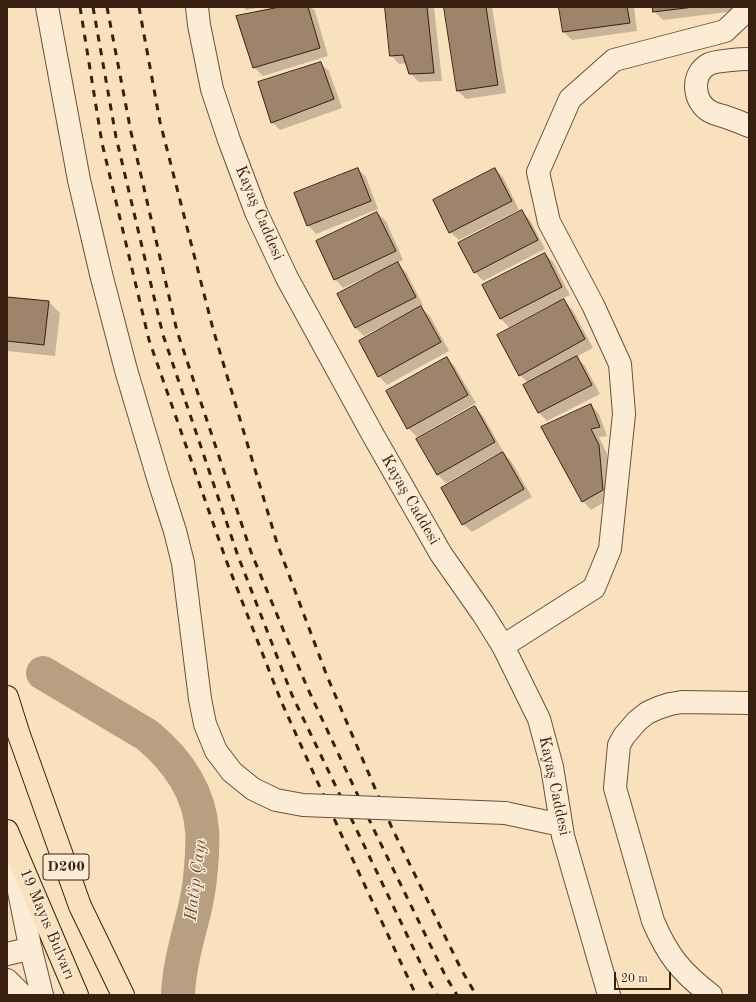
<!DOCTYPE html>
<meta charset="utf-8">
<style>
body{margin:0}
#map{position:relative;width:756px;height:1002px;overflow:hidden;background:#fae1be;font-family:"Old Standard TT",serif}
canvas{display:block}
.frame{position:absolute;inset:0;border:8px solid #391f0f;pointer-events:none}
.scale{position:absolute;left:614px;top:972px;width:57px;height:18px;box-sizing:border-box;border:2px solid #391f0f;border-top:0;padding-left:5px;font-size:12px;line-height:14px;white-space:nowrap;color:#391f0f;-webkit-text-stroke:3px #fcecd5;paint-order:stroke}
</style>
<div id="map">
<canvas width="756" height="1002"></canvas>
<div class="frame"></div>
<div class="scale">20 m</div>
</div>
<script>
const g = document.querySelector('canvas').getContext('2d');
g.lineJoin = 'round';
function fill(path, color) { g.fillStyle = color; g.fill(path, 'evenodd'); }
function stroke(path, color, width, dash) { g.strokeStyle = color; g.lineWidth = width; g.lineCap = dash ? 'butt' : 'round'; g.setLineDash(dash || []); g.stroke(path); }
function write(font, color, halo, rows, align = 'center') {
  g.font = font + ' "Old Standard TT",serif'; g.lineWidth = 3; g.setLineDash([]); g.textBaseline = 'middle'; g.strokeStyle = halo; g.fillStyle = color; for (const [text, x, y, turn = 0] of rows) {
    g.save(); g.translate(x, y); g.rotate((+turn || 0) * Math.PI / 180); g.textAlign = isNaN(turn) ? turn : align; if (halo) g.strokeText(text, 0, 0); g.fillText(text, 0, 0); g.restore();
  }
}
fill(new Path2D(`
 M244,7H262L246,10Z
 M285,7H311L315,11L328,56L263,76L254,67Z
 M386,7H434L442,81L419,82L410,73L407,63L399,64L391,55Z
 M445,7H492L506,93L466,99L458,91Z
 M560,7H634L637,31L572,40L564,32Z
 M654,7H735L736,11L663,20L654,11Z
 M320,63L329,71L342,108L280,130L272,122Z
 M358,169L366,177L378,209L316,234L308,225Z
 M495,169L503,177L519,210L459,240L450,232Z
 M522,212L530,220L545,249L483,281L475,272Z
 M377,213L386,221L403,260L397,263L406,272L423,305L420,307L430,316L449,351L387,385L379,376L401,318V317L364,336L355,327L378,273V272L343,288L335,279Z
 M545,254L553,262L570,295L562,299L572,309L593,348L576,357L585,366L600,394L547,421L539,413L525,385L528,383L520,375L556,304L555,303L509,327L500,318Z
 M7,298L49,302L60,313L55,356L7,351Z
 M447,358L455,367L476,403L417,437L408,428Z
 M591,405L599,414L607,436L599,437L607,454L611,498L591,510L583,501Z
 M475,407L483,416L503,451L501,452L511,461L532,497L472,532L463,524L497,456L496,455L446,483L438,475L418,439Z`), '#0003');
stroke(new Path2D(`
 M43,673L147,735C176,759 199,790 202,830C203,838 202,846 202,854C201,872 199,891 195,908C188,937 179,966 178,995`), '#b89f82', 34);
const building = new Path2D(`
 M280,7H308L320,48L253,68L236,16Z
 M385,7H427L434,73L409,74L403,55L390,56Z
 M444,7H486L498,85L457,91Z
 M559,7H627L630,23L563,32Z
 M653,7H694L653,12Z
 M321,62L334,99L271,123L258,82Z
 M358,168L371,201L307,226L294,193Z
 M495,168L512,201L449,233L433,200Z
 M522,210L538,240L474,273L458,243Z
 M377,212L396,251L334,280L316,241Z
 M545,253L562,287L500,319L482,285Z
 M398,262L416,297L355,328L337,294Z
 M7,297L49,301L44,345L7,341Z
 M564,299L585,339L519,376L497,335Z
 M421,306L441,342L378,377L359,341Z
 M577,356L592,385L538,413L523,385Z
 M447,357L468,395L407,429L386,391Z
 M591,404L600,427L591,429L599,445L603,490L582,502L541,427Z
 M475,406L495,442L437,475L416,439Z
 M503,452L524,489L462,525L441,488Z`);
fill(building, '#9d846a');
stroke(building, '#391f0f', 1);
const minor = new Path2D(`
 M47,7L79,180L101,274
 M197,7L199,25L212,89L229,140L256,212L287,278L373,435L441,554L483,614L503,646L539,719L552,767L563,836L609,995
 M749,59C741,59 715,61 709,64C690,74 693,103 711,112C715,114 719,115 723,116C732,119 740,122 749,126
 M503,646L594,588L610,549L624,414L620,364L593,305L549,222L538,172L570,99L614,60L725,31L745,12L747,7
 M505,813L561,825
 M12,857L30,946L42,995
 M7,954L24,950L30,946
 M7,980L22,995
 M711,995C681,972 668,956 653,921L615,788L619,745L624,736L637,721L647,713L658,708L670,704L682,702L749,703`);
const highway = new Path2D(`
 M7,697L19,735L80,906L123,995
 M7,831L77,995`);
stroke(minor, '#69503b', 24);
stroke(highway, '#391f0f', 24);
stroke(minor, '#fcecd5', 22);
stroke(highway, '#fae1be', 22);
stroke(new Path2D(`
 M80,7L102,143L149,340L226,560L281,701L346,845L416,995
 M93,7L116,137L163,335L238,556L292,695L431,985L437,995
 M107,7L131,132L177,331L251,552L307,687L376,834L446,977L457,995
 M139,7L160,122L213,329L277,543L327,676L392,828L461,969L476,995`), '#391f0f', 3, [7, 7]);
const minorBridge = new Path2D(`
 M101,274L126,370L159,481L175,531L183,563L200,699L205,724L216,751L232,772L253,789L276,800L303,805L505,813`);
stroke(minorBridge, '#69503b', 24, []);
stroke(minorBridge, '#fcecd5', 22);
for (const [x, y, w] of [
 [66,867,46]
]) { const box = new Path2D(); box.roundRect(x - w / 2, y - 13, w, 26, 3); g.fillStyle = '#fcecd5'; g.fill(box); stroke(box, '#391f0f', 1); }
write('bold 15px', '#391f0f', null, [
 ["D200",66,867]
]);
write('16px', '#391f0f', '#fcecd5', [
 ["Kayaş Caddesi",259,213,67],
 ["Kayaş Caddesi",410,500,60],
 ["Kayaş Caddesi",554,786,78],
 ["19 Mayıs Bulvarı",47,924,67]
]);
write('italic 17px', '#654c37', '#fcecd5', [
 ["Hatip Çayı",196,880,-83]
]);
</script>
